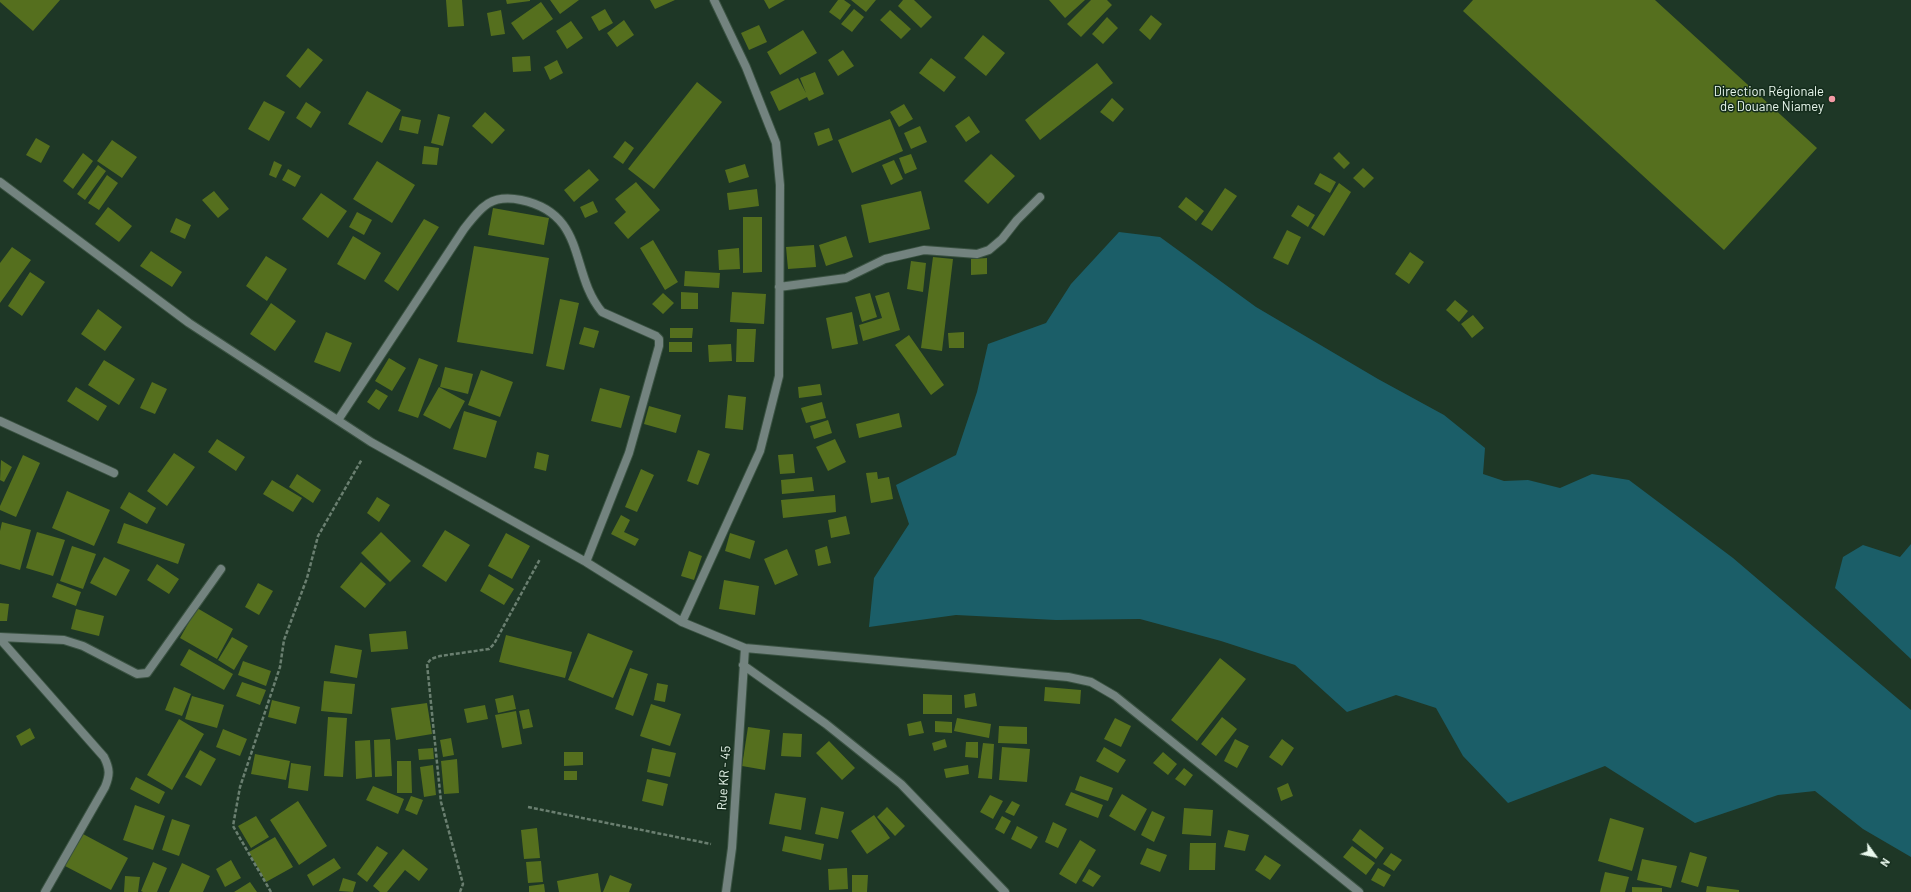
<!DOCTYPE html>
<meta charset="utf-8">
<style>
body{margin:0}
#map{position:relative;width:1911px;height:892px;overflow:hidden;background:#1e3726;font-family:Barlow,sans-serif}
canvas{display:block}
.north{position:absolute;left:1855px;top:836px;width:40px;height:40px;-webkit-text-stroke:3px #142c1c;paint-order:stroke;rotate:123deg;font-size:11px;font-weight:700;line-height:16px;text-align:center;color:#e9f8ed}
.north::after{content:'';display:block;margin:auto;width:14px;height:18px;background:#e9f8ed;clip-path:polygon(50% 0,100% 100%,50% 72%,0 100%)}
</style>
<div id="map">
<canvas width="1911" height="892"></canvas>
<div class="north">N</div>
</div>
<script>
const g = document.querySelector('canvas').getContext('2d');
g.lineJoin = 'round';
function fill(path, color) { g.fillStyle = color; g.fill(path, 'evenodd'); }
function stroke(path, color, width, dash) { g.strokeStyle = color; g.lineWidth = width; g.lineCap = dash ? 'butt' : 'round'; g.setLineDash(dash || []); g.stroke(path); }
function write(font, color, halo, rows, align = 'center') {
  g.font = font + ' Barlow,sans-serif'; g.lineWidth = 3; g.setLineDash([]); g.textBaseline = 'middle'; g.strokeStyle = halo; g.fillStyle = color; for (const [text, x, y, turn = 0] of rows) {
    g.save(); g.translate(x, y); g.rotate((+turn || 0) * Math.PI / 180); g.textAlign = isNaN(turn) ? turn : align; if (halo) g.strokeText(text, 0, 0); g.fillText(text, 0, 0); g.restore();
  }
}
fill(new Path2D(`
 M1119,232L1160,237L1256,307L1378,379L1444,415L1485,448L1483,474L1504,481L1528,480L1560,488L1592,474L1629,480L1733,558L1911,710V857L1863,829L1815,791L1778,795L1695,823L1605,766L1508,803L1463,756L1436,708L1396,695L1347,712L1295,665L1221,641L1140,619L1056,620L956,615L869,627L874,578L909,524L896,485L956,455L977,392L988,344L1046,323L1071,284Z
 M1911,544V659L1835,588L1843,557L1863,545L1900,557Z`), '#1b5e68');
fill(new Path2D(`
 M0,0H60L33,31L0,2Z
 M446,0H462L464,26L448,27Z
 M506,0H530V1L507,4Z
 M550,0H579L560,14Z
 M650,0H675L655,9Z
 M764,0H785L769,9Z
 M838,0H844L851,5L840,20L829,12Z
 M851,0H876L866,12Z
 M903,0H914L932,17L921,28L898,6Z
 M1049,0H1085L1065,18Z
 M1091,0H1107L1112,5L1081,37L1067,24Z
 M1473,0H1655L1817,148L1724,250L1463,11Z
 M541,2L553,19L523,40L511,23Z
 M605,9L613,23L599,31L591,17Z
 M854,9L864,17L852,32L841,24Z
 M501,10L505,34L491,36L487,13Z
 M890,10L911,29L901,39L880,20Z
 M1151,15L1162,24L1150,40L1139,30Z
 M1107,17L1118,28L1103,44L1092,34Z
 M624,20L634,35L617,47L607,33Z
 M571,21L583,38L567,49L556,31Z
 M759,25L767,42L749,50L741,33Z
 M803,30L817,53L780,75L767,52Z
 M983,35L1005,53L986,76L964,58Z
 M308,48L323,60L300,88L286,76Z
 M843,50L854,66L838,76L828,60Z
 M530,56L531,71L513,72L512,57Z
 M931,58L956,77L944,92L919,73Z
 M557,60L563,73L550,80L544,67Z
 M1097,63L1113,83L1040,140L1025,120Z
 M815,72L824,94L809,101L807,97L779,111L770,92L798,78L806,93L800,78Z
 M697,82L722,102L654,189L628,169Z
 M367,91L401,110L382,143L348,124Z
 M1112,98L1124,109L1113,122L1100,112Z
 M264,101L285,112L269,141L248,129Z
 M306,102L321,112L311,128L296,118Z
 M904,104L913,119L899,127L890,112Z
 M485,112L505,130L492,144L472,126Z
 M438,114L450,117L443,146L431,143Z
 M402,116L421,120L418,134L399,130Z
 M969,116L980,132L966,142L955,126Z
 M890,119L903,151L852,173L838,140Z
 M920,126L927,142L911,149L904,133Z
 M829,128L833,140L818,146L814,133Z
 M36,138L50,146L41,163L26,155Z
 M112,140L137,157L122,178L97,161Z
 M625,141L634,148L623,164L613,157Z
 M424,146L439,148L437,165L422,164Z
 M1339,152L1350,163L1344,169L1333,158Z
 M83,153L93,161L73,189L63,181Z
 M911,154L917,169L905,174L899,158Z
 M991,154L1015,176L988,204L964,181Z
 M894,160L903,179L891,185L882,165Z
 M274,161L282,165L276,178L269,175Z
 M377,161L415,185L392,223L353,199Z
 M745,164L749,177L729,183L725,170Z
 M98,165L106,171L85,200L77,194Z
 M1363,168L1374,178L1364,188L1353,178Z
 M288,169L301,176L295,187L282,180Z
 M589,169L599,180L574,202L564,190Z
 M1320,173L1336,182L1330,193L1314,184Z
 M107,175L118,183L99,210L88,203Z
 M636,182L660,210L628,239L614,223L626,212L615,199Z
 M1339,183L1351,192L1324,236L1311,228Z
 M1225,188L1237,196L1212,231L1201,224Z
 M757,189L759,206L729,210L727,193Z
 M214,191L229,209L218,218L202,200Z
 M921,191L930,229L869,243L861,205Z
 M321,193L347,211L328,238L302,219Z
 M1186,197L1204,211L1196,221L1178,207Z
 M593,201L598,212L585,218L580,207Z
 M1298,205L1315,215L1308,227L1291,216Z
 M108,207L132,226L119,242L95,224Z
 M493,208L549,218L544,245L488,235Z
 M357,212L372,220L364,235L349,227Z
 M743,217H762V272L743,273Z
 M176,218L191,225L185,239L170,232Z
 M424,219L439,227L398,291L384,281Z
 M1287,230L1301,237L1288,265L1273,258Z
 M353,236L381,253L365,280L337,264Z
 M846,236L853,257L826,266L819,245Z
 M653,240L678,282L665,290L640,248Z
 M814,245L816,267L788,269L786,247Z
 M474,246L549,258L533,354L457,342Z
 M12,247L31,260L0,303V263Z
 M739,248L740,269L719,270L718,250Z
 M151,251L182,272L172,287L140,266Z
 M1410,252L1424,262L1409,284L1395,274Z
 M266,256L287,269L267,301L246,286Z
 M933,257L953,259L942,351L921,348Z
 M987,258V274L971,275V259Z
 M911,261L926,263L923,292L907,289Z
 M685,271L720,273L719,288L684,286Z
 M30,272L45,282L22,316L8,306Z
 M681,292L698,293V309H681Z
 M732,292L766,294L764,324L730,322Z
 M889,292L900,330L863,341L859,325L882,318L875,296Z
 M663,293L674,303L663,314L652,304Z
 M870,293L877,317L862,322L855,297Z
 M560,299L579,303L564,370L546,366Z
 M1455,300L1468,311L1459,322L1446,310Z
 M271,303L296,321L275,351L250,334Z
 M98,309L122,327L105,351L81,334Z
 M852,312L858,344L832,349L826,318Z
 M1473,315L1484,328L1472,338L1461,324Z
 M584,327L599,331L594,348L579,344Z
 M670,328H693L692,338H670Z
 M737,329H756L754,362H736Z
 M326,332L352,343L340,372L314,362Z
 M964,332V348H949L948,333Z
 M909,335L944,385L931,395L895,345Z
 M669,342H692V352H669Z
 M731,344L732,361L709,362L708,345Z
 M389,358L406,368L392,391L375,381Z
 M419,358L438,365L418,418L398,411Z
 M104,360L135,379L119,405L88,385Z
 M445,367L473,374L468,394L440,387Z
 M481,370L513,382L500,417L468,405Z
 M152,382L167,389L155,414L140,408Z
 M820,384L822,395L799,398L798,387Z
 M76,387L107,406L98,421L67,401Z
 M439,387L465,401L450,429L423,415Z
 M600,388L630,396L621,428L591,421Z
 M376,389L388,396L379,410L367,402Z
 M728,395L746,397L743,430L725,428Z
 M822,402L826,418L806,423L801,408Z
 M649,406L681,415L676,433L644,424Z
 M464,411L497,421L486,458L453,449Z
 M899,413L902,427L859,438L856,424Z
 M828,420L832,433L814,439L810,426Z
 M217,439L245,457L236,471L208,452Z
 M835,439L846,462L828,471L816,447Z
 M698,450L710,454L698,485L687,481Z
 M537,452L549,455L546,471L534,468Z
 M174,453L195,467L167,506L147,491Z
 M793,454L795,473L780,474L778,455Z
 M23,455L40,463L16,517L0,510V506Z
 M1,460L12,467L4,482L0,480Z
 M641,469L654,475L637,512L625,507Z
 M877,472L878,479L889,477L893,499L871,503L866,473Z
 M297,474L321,490L313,503L289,487Z
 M812,477L814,491L782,494L781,480Z
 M272,480L302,498L293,512L263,494Z
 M67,491L110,510L94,546L52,528Z
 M129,492L156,508L147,524L120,508Z
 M835,495L836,512L783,518L781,500Z
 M377,497L390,505L379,522L367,513Z
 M621,515L630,520L624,532L639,539L635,546L611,534Z
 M846,516L850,534L831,538L828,520Z
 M2,522L31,530L20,570L0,564V531Z
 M124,523L185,544L178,564L117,543Z
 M445,530L470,545L446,582L422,566Z
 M37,532L65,540L53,576L26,568Z
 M381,532L411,561L390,582L361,553Z
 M506,533L530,546L512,579L488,566Z
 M730,533L755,541L750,559L725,551Z
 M72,546L96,554L83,589L60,581Z
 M827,546L831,563L818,566L815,550Z
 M787,549L798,575L775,585L764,559Z
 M689,551L702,556L694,580L681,576Z
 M104,557L130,570L116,596L90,583Z
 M361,562L386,584L365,608L340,587Z
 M157,564L179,579L169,594L147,580Z
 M489,574L514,589L504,605L480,591Z
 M724,580L759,586L755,615L719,609Z
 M57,583L81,592L76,606L52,597Z
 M258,583L273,591L259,615L245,607Z
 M0,603L9,604L7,621H0Z
 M197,608L233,629L217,659L180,638Z
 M76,609L104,616L99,636L71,629Z
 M406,631L408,649L371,652L369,634Z
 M588,633L633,651L613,698L568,680Z
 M506,635L572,652L565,678L499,662Z
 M232,637L248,646L234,670L218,660Z
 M335,645L362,650L357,678L330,673Z
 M189,649L233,674L224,690L180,665Z
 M1220,658L1246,679L1197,741L1171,720Z
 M243,661L271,671L266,686L238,675Z
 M630,668L648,674L633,716L615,709Z
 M324,681L355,684L352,714L321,711Z
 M242,682L266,690L260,705L236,696Z
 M657,683L668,685L665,702L654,700Z
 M174,687L191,694L182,716L165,710Z
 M1045,687L1081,690L1080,704L1044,701Z
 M975,693L977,706L965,708L964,695Z
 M923,694L952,695V714H923Z
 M513,695L516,709L498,713L495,699Z
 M192,696L224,705L217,728L185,719Z
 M272,700L300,707L296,724L268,717Z
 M427,703L432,734L396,740L391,708Z
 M651,704L681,714L670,746L640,736Z
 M485,705L488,719L467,723L464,709Z
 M529,709L533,727L523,729L519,711Z
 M516,711L522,744L502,748L495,715Z
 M328,717L347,718L343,777L324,776Z
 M1222,717L1237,729L1216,756L1201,744Z
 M957,718L991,724L989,738L954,731Z
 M1115,718L1131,726L1121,747L1104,739Z
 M179,719L204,734L172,790L147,775Z
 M921,721L924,733L909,736L907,724Z
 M935,721L952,722V733L935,732Z
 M999,726L1027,727V744L998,743Z
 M748,727L770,730L765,770L742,766Z
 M30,728L35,738L21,746L16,736Z
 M223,729L247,739L240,756L216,747Z
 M783,733L802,734L801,757L781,756Z
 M451,738L454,755L443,757L440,740Z
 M390,739L392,776L375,777L374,740Z
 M945,739L947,747L934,751L932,743Z
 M1235,739L1249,746L1237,768L1224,761Z
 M1282,739L1294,748L1282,766L1269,757Z
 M370,740L372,777L356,779L355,741Z
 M829,741L855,768L842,780L816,753Z
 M966,742H978V758L965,757Z
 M983,743L994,744L992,779L978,778Z
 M1002,747L1030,749L1027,782L999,780Z
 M1104,747L1126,760L1118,773L1096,761Z
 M433,748L434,759L419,760L418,749Z
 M652,748L676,753L670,777L647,772Z
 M200,750L216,759L201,786L185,777Z
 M564,752H583V765L564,766Z
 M1163,752L1177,764L1168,775L1153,763Z
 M255,754L290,761L286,780L251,774Z
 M457,759L459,793L444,794L441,761Z
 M397,761H411L412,793H397Z
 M291,763L311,766L308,791L288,788Z
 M433,765L436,795L424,797L420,767Z
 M968,765L969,774L946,778L944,769Z
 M1184,768L1193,775L1185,786L1175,779Z
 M564,771H577V780H564Z
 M1080,776L1113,788L1108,801L1075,790Z
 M136,777L165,792L159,804L130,789Z
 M647,779L668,784L663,806L642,801Z
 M1288,783L1293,796L1281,801L1277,788Z
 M373,786L404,799L398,814L366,800Z
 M1071,792L1103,805L1098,818L1065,805Z
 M775,793L806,798L801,830L769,824Z
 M1122,794L1147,809L1135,831L1109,816Z
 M990,795L1003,801L993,819L980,812Z
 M411,796L423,800L417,815L405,810Z
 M298,801L327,846L299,865L270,820Z
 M1012,801L1020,805L1014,816L1005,812Z
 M135,805L165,816L153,850L123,840Z
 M821,807L844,812L838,839L815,834Z
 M887,807L905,826L895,836L877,817Z
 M1184,808L1213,810L1211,836L1182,834Z
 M1152,811L1165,817L1154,842L1141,835Z
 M874,815L890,838L867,854L851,831Z
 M256,816L269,837L251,848L238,826Z
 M1002,816L1011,821L1004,834L995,829Z
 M1610,818L1644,828L1632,871L1598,861Z
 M172,819L190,825L179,856L162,850Z
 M1053,822L1067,829L1058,848L1045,842Z
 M1017,826L1038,837L1031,849L1011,839Z
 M537,828L540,858L524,859L521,830Z
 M1360,829L1384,848L1376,859L1352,840Z
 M1228,830L1249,835L1245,851L1224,847Z
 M83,834L128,858L111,890L65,866Z
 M785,836L824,844L821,860L782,851Z
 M275,837L293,867L266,882L249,852Z
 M1080,840L1096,850L1076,884L1059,874Z
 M1190,843H1216L1215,870H1189Z
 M377,846L388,853L367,882L357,874Z
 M1352,846L1375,863L1366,875L1343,857Z
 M1147,848L1167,855L1160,872L1140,864Z
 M403,849L428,869L419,881L405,870L387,892H380L373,886Z
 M1690,852L1707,857L1698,887L1681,882Z
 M1391,853L1402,860L1394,871L1383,864Z
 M1265,855L1281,865L1270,880L1255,870Z
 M334,858L341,868L313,886L307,875Z
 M1642,859L1677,866L1671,888L1637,880Z
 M231,860L241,878L225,887L216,869Z
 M541,861L543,882L528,883L526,862Z
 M153,862L167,868L157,892H143L141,891Z
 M182,863L210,876L203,892H169Z
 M847,868L848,889L829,890L828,869Z
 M1378,868L1391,875L1384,887L1371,880Z
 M1089,869L1101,876L1093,887L1082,881Z
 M1605,872L1629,877L1625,892H1600Z
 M598,873L601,892H559L557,881Z
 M610,875L632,884L629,892H603Z
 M852,875H868L867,892H852Z
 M125,876L140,877L138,892H124Z
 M343,878L356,882L353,892L339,891Z
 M250,882L257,892H234Z
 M544,884L545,892H529V886Z
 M1707,886L1739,890V892H1706Z
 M1632,887L1662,888V892H1632Z`), '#556f1e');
const street = new Path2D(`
 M0,182L189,323L371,442L586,562L682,622L745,648L1068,677L1091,682L1115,696L1359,892
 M779,287L846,278L885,259L924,250L977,254L989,250L1002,239L1017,220L1040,197
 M338,420L464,229C482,206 491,194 521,200C588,214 569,273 602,312L656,336L659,339V346L629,453L586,562
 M0,421L114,473
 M682,622L760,451L779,376L780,185L776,143L746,67L714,0
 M0,637L64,640L83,646L137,674L147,673L221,569
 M0,639L104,757C110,769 110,775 105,787L45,892
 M743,665L826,724L901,784L1005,892
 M726,892L732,848L745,648`);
stroke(street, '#3a5242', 10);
stroke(new Path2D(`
 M528,807L711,844
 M271,892L233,826L240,787L280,667L284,640L307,578L318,536L362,459
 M460,892L463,884L441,802L427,664L431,659L440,656L489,649L494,644L540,559`), '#6a7f70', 2.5, [4, 2]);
stroke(street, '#73837f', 8);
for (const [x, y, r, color] of [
 [1832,99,4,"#f49aa5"]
]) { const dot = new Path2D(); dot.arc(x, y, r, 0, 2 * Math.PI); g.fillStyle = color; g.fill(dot); stroke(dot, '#142c1c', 1.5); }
write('13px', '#e9f8ed', '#142c1c', [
 ["Direction Régionale",1824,92],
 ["de Douane Niamey",1824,107]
], 'right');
write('13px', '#e9f8ed', '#142c1c', [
 ["Rue KR - 45",724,778,-86]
]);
</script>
